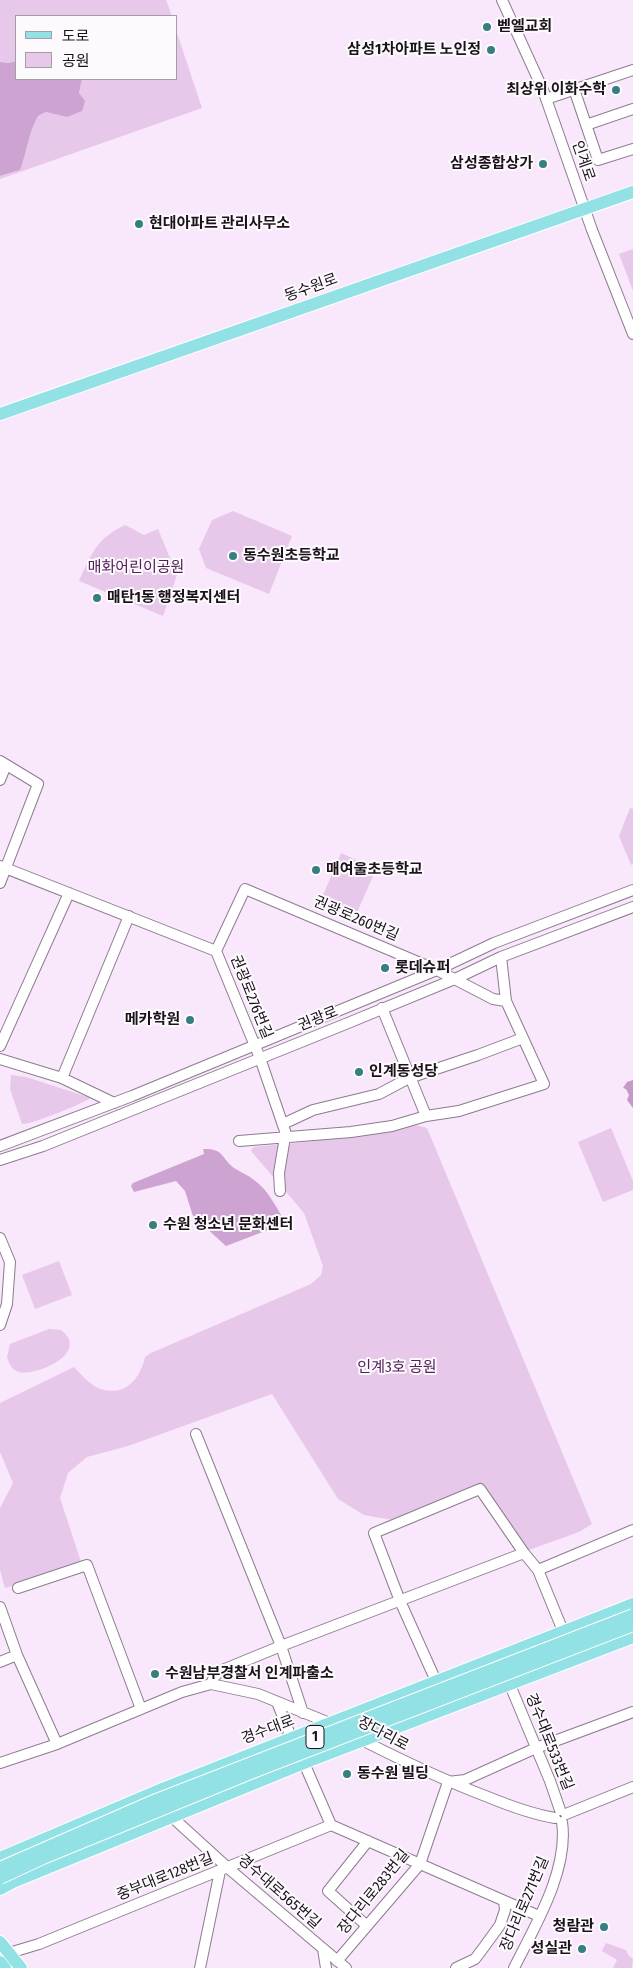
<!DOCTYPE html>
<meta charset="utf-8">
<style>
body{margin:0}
#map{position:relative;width:633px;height:1968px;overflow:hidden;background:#f9e7fb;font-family:"Fira Sans Condensed","Noto Sans KR",sans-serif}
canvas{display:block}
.legend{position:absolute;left:15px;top:15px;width:162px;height:65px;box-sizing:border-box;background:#fdfafe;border:1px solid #a29ea3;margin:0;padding:6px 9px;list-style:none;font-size:15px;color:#1a131a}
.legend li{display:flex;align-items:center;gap:10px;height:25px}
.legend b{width:25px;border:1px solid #a29ea3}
</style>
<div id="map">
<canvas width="633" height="1968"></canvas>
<ul class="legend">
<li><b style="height:6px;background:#92e1e5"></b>도로</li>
<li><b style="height:14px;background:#e8c8ea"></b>공원</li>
</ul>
</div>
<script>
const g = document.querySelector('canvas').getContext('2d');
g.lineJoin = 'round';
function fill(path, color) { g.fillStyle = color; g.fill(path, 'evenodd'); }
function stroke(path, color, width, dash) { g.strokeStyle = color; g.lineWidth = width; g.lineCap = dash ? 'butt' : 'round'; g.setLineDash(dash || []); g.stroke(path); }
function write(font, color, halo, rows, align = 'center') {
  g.font = font + ' "Fira Sans Condensed","Noto Sans KR",sans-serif'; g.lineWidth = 4; g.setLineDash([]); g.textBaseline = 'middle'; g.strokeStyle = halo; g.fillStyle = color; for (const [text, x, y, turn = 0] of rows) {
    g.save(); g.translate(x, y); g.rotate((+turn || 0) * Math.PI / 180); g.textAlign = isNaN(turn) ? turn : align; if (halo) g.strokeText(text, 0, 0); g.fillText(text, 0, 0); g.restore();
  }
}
fill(new Path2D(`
 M0,0H166L172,16H16V61L9,63L0,62Z
 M176,30L202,108L0,179V176L20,170L32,125L38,116L46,112L67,117L79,94L82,79H176Z
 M633,249V291L619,254Z
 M233,511L292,536L269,594L206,568L199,549L212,520Z
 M125,525L144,535L158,529L177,575L163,616L79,581C91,554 97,538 125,525Z
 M630,808L633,809V864L631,865L619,836Z
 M341,853L376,869L356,915L321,900Z
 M11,1075L26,1077L91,1098C82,1104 30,1125 22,1124L10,1089Z
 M415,1125L427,1128L592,1524L579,1532L526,1551L474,1492L404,1522L364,1515L338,1499L272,1394L128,1446L87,1457L68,1473L60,1498L82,1565L5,1588L0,1570V1508L13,1483L0,1452V1403L74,1367C81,1374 89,1384 98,1388C124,1398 140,1380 145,1357L151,1353L311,1284L321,1275L323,1266L304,1213L251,1151L253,1147C307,1142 361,1137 415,1125Z
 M611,1128L633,1181V1190L603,1202L578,1142Z
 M59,1261L72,1295L35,1309L22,1275Z
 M49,1329L61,1330C92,1354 33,1377 19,1372C12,1370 9,1364 7,1357L10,1344Z
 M606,1943L626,1950L629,1956L633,1959L632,1968H613L617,1960L602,1951Z`), '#e8c8ea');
fill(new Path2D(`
 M16,61V79H82L79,93L85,101L82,111L67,117L46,112L38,116C28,133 27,152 20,170L0,176V62L9,63Z
 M203,1149C224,1148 221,1158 234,1168C240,1172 248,1175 254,1180C268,1190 275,1205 284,1220L281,1225L226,1246L193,1216L185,1191L176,1181L134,1192L131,1186L133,1183L204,1154Z`), '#cda3d1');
fill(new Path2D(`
 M633,1080V1108L627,1100L629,1095L626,1089L623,1088L627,1082Z`), '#c59ac8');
const minor = new Path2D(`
 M502,0L543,90L592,230L633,334
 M574,89L598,160L633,149
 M546,99L633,70
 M586,125L633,109
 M0,761L38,784L0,883
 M0,780L6,765
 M0,866L216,951L260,1058L287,1137
 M216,951L245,889L437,970L493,999L506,1001
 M382,1008L426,1116
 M0,1046L69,893
 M0,1059L62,1078L114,1103
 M62,1078L129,916
 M283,1124L313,1110L379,1094L409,1078L478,1055L523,1038
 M239,1141L351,1132L392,1126L426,1116L459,1111L544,1084L506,1001L501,957
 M0,1146L132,1096L437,970L494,943L633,890
 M0,1160L43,1146L348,1023L455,979L501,957L633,907
 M280,1191L279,1173L285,1137
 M0,1238L10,1262L7,1304L0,1325
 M196,1434L281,1646L303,1713
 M18,1588L87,1565L141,1709
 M0,1607L17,1655L57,1744
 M563,1631L538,1570L633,1530
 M0,1662L17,1655
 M436,1681L400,1601L374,1533L480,1489L524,1553
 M211,1684L214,1677L220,1671L281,1646L524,1553L538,1570
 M510,1685L550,1781L560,1810
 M277,1702L289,1732L287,1740
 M358,1738C401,1760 443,1780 488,1797C510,1806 531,1814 555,1818
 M0,1763L57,1744L182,1692L211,1684L258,1694L332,1724
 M304,1763L331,1825L539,1916
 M566,1814L633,1787
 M172,1817L228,1868L346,1968
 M366,1925L328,1891L368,1841
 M323,1949L326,1968
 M9,1953L39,1944L331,1825
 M337,1961L420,1864L448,1782L465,1780L536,1748L633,1712
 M200,1968L220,1871
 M456,1968L475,1959L484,1947L500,1925L505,1910L504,1901
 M514,1968C535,1926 569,1870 562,1822`);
const major = new Path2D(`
 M0,414L633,192
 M0,1858L162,1789L633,1604
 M0,1889L13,1882L304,1763L633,1637
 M0,1942L21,1968
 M0,1962L5,1968`);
stroke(minor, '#8c7c8e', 12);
stroke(major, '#fff', 14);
stroke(minor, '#fff', 10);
stroke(major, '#92e1e5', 12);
const majorBridge = new Path2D(`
 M0,1868L156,1800L633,1615
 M0,1878L43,1858L253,1772L633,1625`);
stroke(majorBridge, '#fff', 14, []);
stroke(majorBridge, '#92e1e5', 12);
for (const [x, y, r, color] of [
 [487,27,5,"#367e82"],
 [491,50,5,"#367e82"],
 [616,90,5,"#367e82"],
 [543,164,5,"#367e82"],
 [139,224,5,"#367e82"],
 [233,556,5,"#367e82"],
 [97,598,5,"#367e82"],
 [316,870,5,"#367e82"],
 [385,968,5,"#367e82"],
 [190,1020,5,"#367e82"],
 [359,1072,5,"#367e82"],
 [153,1225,5,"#367e82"],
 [155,1674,5,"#367e82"],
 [347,1774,5,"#367e82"],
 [604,1927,5,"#367e82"],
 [582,1949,5,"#367e82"]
]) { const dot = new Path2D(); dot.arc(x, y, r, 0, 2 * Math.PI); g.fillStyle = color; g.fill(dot); stroke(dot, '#fdfafe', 2); }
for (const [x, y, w] of [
 [315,1737,18]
]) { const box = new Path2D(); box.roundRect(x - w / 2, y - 11.5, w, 23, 4); g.fillStyle = '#fdfafe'; g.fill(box); stroke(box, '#1a131a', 1); }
write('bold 14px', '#1a131a', null, [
 ["1",315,1737]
]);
write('bold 15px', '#1a131a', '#fdfafe', [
 ["벧엘교회",497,27],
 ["삼성1차아파트 노인정",481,50,"right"],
 ["최상위 이화수학",606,90,"right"],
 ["삼성종합상가",533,164,"right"],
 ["현대아파트 관리사무소",149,224],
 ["동수원초등학교",243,556],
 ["매탄1동 행정복지센터",107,598],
 ["매여울초등학교",326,870],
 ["롯데슈퍼",395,968],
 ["메카학원",180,1020,"right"],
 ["인계동성당",369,1072],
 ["수원 청소년 문화센터",163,1225],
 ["수원남부경찰서 인계파출소",165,1674],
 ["동수원 빌딩",357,1774],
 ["청람관",594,1927,"right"],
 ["성실관",572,1949,"right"]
], 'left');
write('15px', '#1a131a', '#fdfafe', [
 ["인계로",583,161,71],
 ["동수원로",311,288,-20],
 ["권광로260번길",356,919,23],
 ["권광로276번길",251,997,68],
 ["권광로",318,1019,-22],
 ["경수대로",268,1730,-21],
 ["장다리로",383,1734,28],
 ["경수대로533번길",549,1742,68],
 ["중부대로128번길",165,1877,-22],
 ["경수대로565번길",279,1892,41],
 ["장다리로283번길",374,1892,-51],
 ["장다리로271번길",525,1904,-67]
]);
write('15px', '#532058', '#fdfafe', [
 ["매화어린이공원",136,568],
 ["인계3호 공원",397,1368]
]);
</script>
